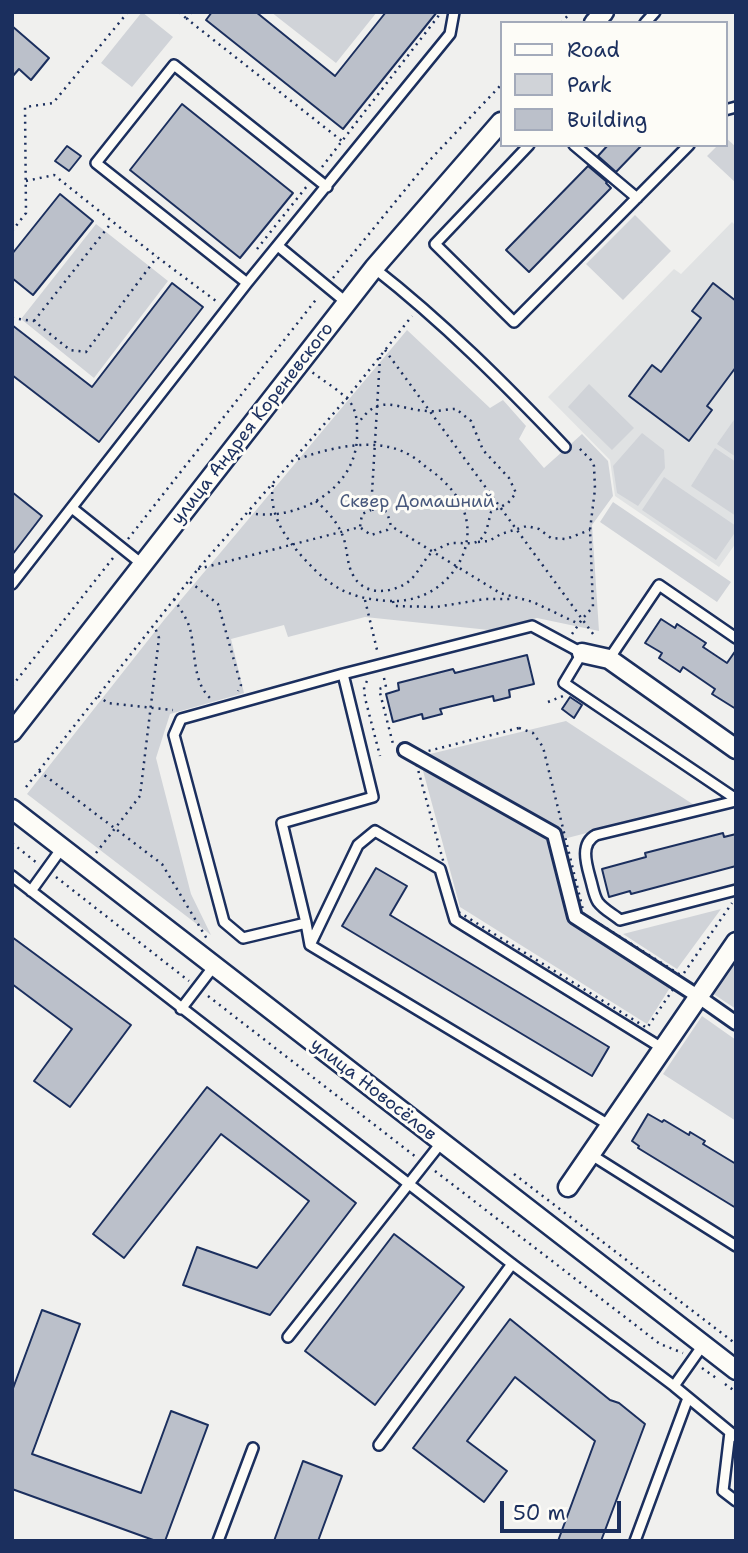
<!DOCTYPE html>
<meta charset="utf-8">
<style>
body{margin:0}
#map{position:relative;width:748px;height:1553px;overflow:hidden;background:#f0f0ee;font-family:"Shantell Sans",sans-serif}
canvas{display:block}
.frame{position:absolute;inset:0;border:14px solid #1b2f5e;pointer-events:none}
.legend{position:absolute;left:500px;top:21px;width:228px;height:126px;box-sizing:border-box;background:#fdfcf7;border:2px solid #a3aaba;margin:0;padding:9px 12px;list-style:none;font-size:21px;color:#1b2f5e}
.legend li{display:flex;align-items:center;gap:14px;height:35px}
.legend b{width:35px;border:2px solid #a3aaba}
.scale{position:absolute;left:500px;top:1501px;width:121px;height:32px;box-sizing:border-box;border:4px solid #1b2f5e;border-top:0;padding-left:9px;font-size:21px;line-height:24px;white-space:nowrap;color:#1b2f5e;-webkit-text-stroke:5px #fdfcf7;paint-order:stroke}
</style>
<div id="map">
<canvas width="748" height="1553"></canvas>
<div class="frame"></div>
<ul class="legend">
<li><b style="height:9px;background:#fdfcf7"></b>Road</li>
<li><b style="height:19px;background:#d0d3d8"></b>Park</li>
<li><b style="height:19px;background:#bbc0ca"></b>Building</li>
</ul>
<div class="scale">50 m</div>
</div>
<script>
const g = document.querySelector('canvas').getContext('2d');
g.lineJoin = 'round';
function fill(path, color) { g.fillStyle = color; g.fill(path, 'evenodd'); }
function stroke(path, color, width, dash) { g.strokeStyle = color; g.lineWidth = width; g.lineCap = dash ? 'butt' : 'round'; g.setLineDash(dash || []); g.stroke(path); }
function write(font, color, halo, rows, align = 'center') {
  g.font = font + ' "Shantell Sans",sans-serif'; g.lineWidth = 6; g.setLineDash([]); g.textBaseline = 'middle'; g.strokeStyle = halo; g.fillStyle = color; for (const [text, x, y, turn = 0] of rows) {
    g.save(); g.translate(x, y); g.rotate((+turn || 0) * Math.PI / 180); g.textAlign = isNaN(turn) ? turn : align; if (halo) g.strokeText(text, 0, 0); g.fillText(text, 0, 0); g.restore();
  }
}
fill(new Path2D(`
 M732,222L736,226V543L719,567L615,496L610,460L548,397L674,269L681,274Z`), '#e0e2e3');
fill(new Path2D(`
 M142,12L173,37L132,87L101,63Z
 M271,12H377L336,63Z
 M725,137L736,147V183L707,156L718,145H725Z
 M635,215L671,251L623,300L586,264Z
 M96,224L168,281L94,378L21,319Z
 M407,330L490,408L503,400L526,426L519,439L544,468L582,434L608,461L613,496L592,525L599,631L537,618L489,630L365,617L288,637L284,625L231,639L244,693L170,714L156,758L191,894L211,935L27,794L164,620Z
 M589,384L634,428L612,450L568,407Z
 M736,417V457L717,444Z
 M642,433L664,450L665,468L638,506L617,493L613,466Z
 M715,448L736,462V516L691,486Z
 M664,477L736,526V531L716,560L642,510Z
 M613,502L731,582L717,602L600,522Z
 M566,721L694,805L552,842L573,921L671,986L647,1024L460,907L422,767L430,754Z
 M721,909L677,969L623,934Z
 M736,960V1009L712,993Z
 M702,1016L736,1040V1121L663,1074Z`), '#d0d3d8');
const building = new Path2D(`
 M212,12H256L335,76L386,12H437L343,129L206,20Z
 M12,26L49,58L31,80L19,69L12,77Z
 M182,104L293,193L240,258L130,170Z
 M608,145H642L616,172L598,156Z
 M67,146L81,156L69,171L55,161Z
 M588,166L607,182L606,183L611,188L529,272L506,250Z
 M60,194L93,221L33,295L12,278V254Z
 M172,283L203,307L99,442L12,375V325L92,387Z
 M713,283L736,301V367L707,406L712,410L689,441L629,396L652,365L661,372L701,318L692,311Z
 M12,492L42,516L12,555Z
 M661,619L675,628L677,624L706,643L703,647L727,663L736,650V709L712,694L715,689L683,667L680,672L659,658L662,653L645,643Z
 M527,655L534,684L509,690L510,697L494,701L493,696L440,709L442,714L423,719L422,714L393,722L386,694L399,690L398,683L453,669L455,673Z
 M570,697L582,705L574,718L562,709Z
 M723,833L724,837L736,834V866L631,894L630,891L609,897L602,869L646,857L645,853Z
 M376,868L407,886L390,915L609,1047L592,1076L342,926Z
 M12,937L131,1025L70,1107L34,1081L72,1029L12,984Z
 M207,1087L356,1203L270,1315L183,1285L197,1247L257,1268L309,1201L221,1134L124,1258L93,1234Z
 M648,1114L662,1122L664,1120L689,1135L690,1132L705,1141L703,1144L736,1164V1208L638,1148L639,1146L632,1141Z
 M394,1234L464,1287L375,1405L305,1351Z
 M42,1310L80,1324L32,1454L141,1493L171,1411L208,1425L165,1541H156L12,1489V1391Z
 M510,1319L610,1400L619,1403L645,1424L601,1541H558L595,1441L515,1377L467,1441L507,1471L484,1502L413,1448Z
 M303,1461L342,1476L318,1541H274Z`);
fill(building, '#bbc0ca');
stroke(building, '#1b2f5e', 2);
const service = new Path2D(`
 M645,23L655,12
 M725,110L736,107
 M529,145L435,244L514,322L689,145
 M574,145L637,198
 M278,246L347,303
 M374,268C443,322 505,384 565,447
 M247,283L96,163L174,65L327,187
 M72,508L142,564
 M12,584L247,283L450,34L454,12
 M609,659L659,585L736,638
 M343,674L373,797L282,823L306,923L243,938L224,922L174,735L181,719L343,674L532,626L582,653L564,683L736,799
 M736,801L596,835C579,844 587,866 591,881C593,888 594,896 598,902C604,910 613,914 620,920L736,890
 M12,876L512,1264L674,1386L736,1437
 M31,891L62,848
 M306,923L310,945L609,1125
 M310,945L358,845L375,831L440,869L455,920L662,1048
 M181,1009L214,966
 M590,1154L736,1246
 M288,1337L441,1143
 M674,1386L703,1345
 M730,1432L723,1491L736,1501
 M379,1445L512,1264
 M218,1541L253,1448
 M635,1541L688,1398`);
const pedestrian = new Path2D(`
 M405,750L554,834L575,917L699,997L736,1023`);
const minor = new Path2D(`
 M594,23L604,12
 M582,653L609,659L736,749
 M12,732L374,268L501,122
 M12,809L736,1370
 M568,1187L736,942`);
stroke(service, '#1b2f5e', 14);
stroke(pedestrian, '#1b2f5e', 18);
stroke(minor, '#1b2f5e', 23);
stroke(new Path2D(`
 M179,12L187,19
 M192,12L187,19L342,141
 M561,23L571,12
 M322,167L440,14
 M26,181L54,175L157,257L216,301
 M12,231L26,213L25,107L53,103L128,12
 M257,249L307,186
 M333,278L427,163L501,85
 M12,318L34,321L70,350L86,352L157,257
 M34,321L112,222
 M385,350L596,638
 M380,357L371,510L380,508L387,512L391,526L500,593L533,602L579,624
 M273,485C267,520 294,549 317,572C340,593 358,599 389,601C406,602 425,597 439,586C467,564 477,528 457,497C449,485 438,475 426,467C418,460 410,454 399,450C367,438 326,449 295,460
 M316,501C326,510 336,520 342,534C348,547 346,563 353,575C363,595 388,594 405,584C419,576 424,555 437,549C442,547 447,544 452,543C464,542 478,548 485,533C488,527 489,519 491,512L508,503L516,493L509,478L483,450L471,421L456,409C447,409 437,412 428,411C398,410 379,391 358,424
 M249,513C296,522 354,491 357,439C357,428 358,418 353,407C348,395 323,381 312,372
 M361,528L371,535L387,530L391,526
 M128,539L318,297
 M478,542L489,541L501,534L527,526L539,529L551,538L566,539L590,530
 M198,569L360,527L362,514L371,510
 M190,582L218,604L241,685L238,691
 M174,599C180,609 187,618 190,629C196,651 192,681 210,698
 M365,600L378,654
 M393,601L394,606L436,607L485,599H511
 M572,634L583,618L593,607L590,530L595,489L594,466L591,460L579,448
 M384,678L386,687L379,689L393,744
 M367,681L364,687L365,698L380,756
 M12,686L113,558
 M98,696L108,703L173,710
 M548,702L563,696
 M519,728L533,733L543,747L584,914L682,976L647,1028L457,911L417,766L419,758L424,752Z
 M39,771L162,864L207,939
 M26,787L198,569L347,398L412,316
 M12,843L37,863
 M96,853L140,796L159,638L154,625
 M56,877L189,981
 M684,973L732,903
 M208,996L416,1157
 M435,1171L660,1344L683,1353
 M514,1174L736,1344
 M702,1368L719,1380
 M725,1384L736,1392`), '#1b2f5e', 2.5, [2, 5]);
stroke(service, '#fdfcf7', 9);
stroke(pedestrian, '#fdfcf7', 12);
stroke(minor, '#fdfcf7', 18);
write('18px', '#1b2f5e', '#fdfcf7', [
 ["улица Андрея Кореневского",253,424,-52],
 ["улица Новосёлов",373,1090,38]
]);
write('18px', '#48587c', '#fdfcf7', [
 ["Сквер Домашний",417,502]
]);
</script>
